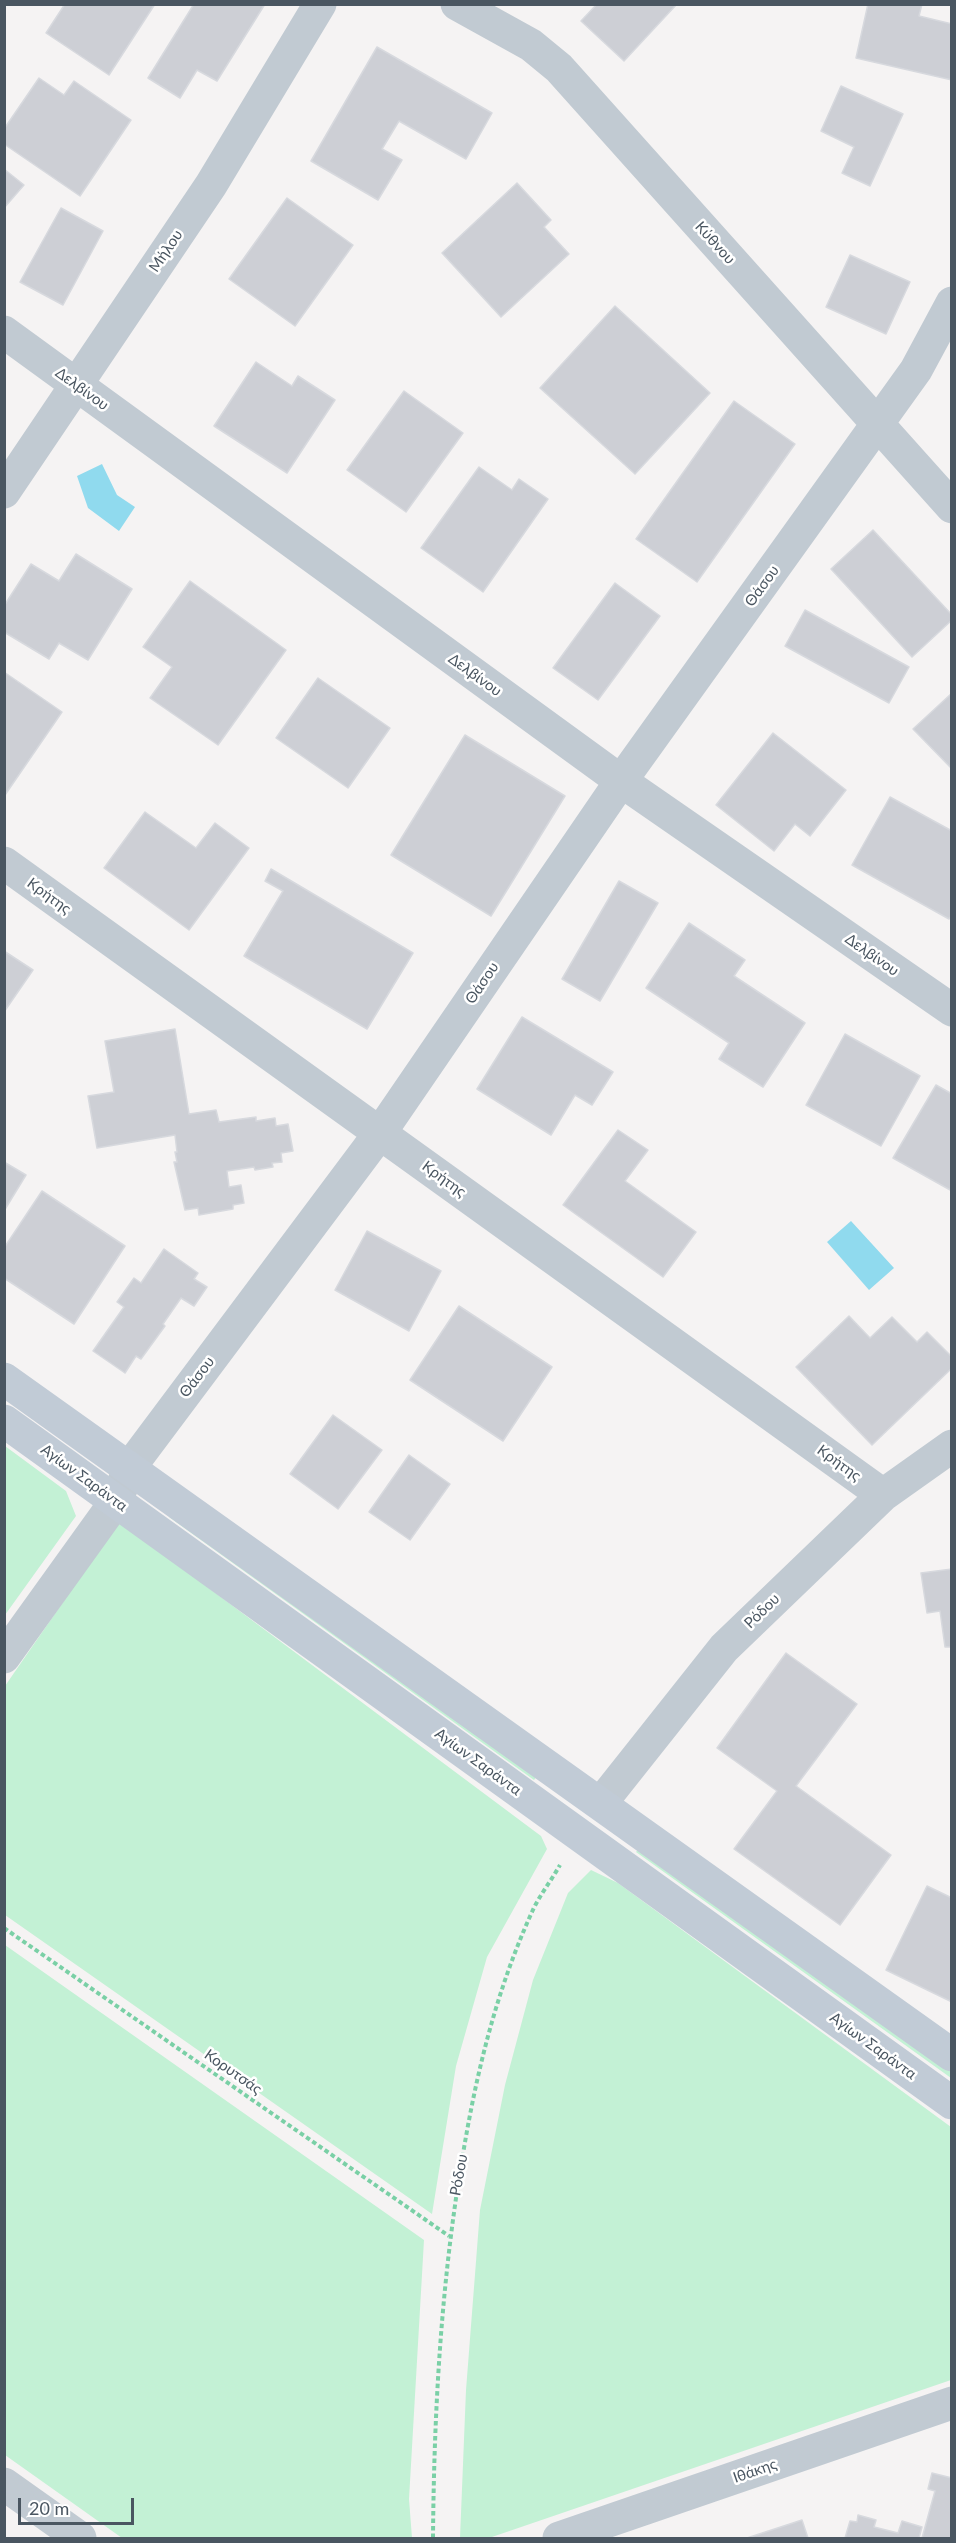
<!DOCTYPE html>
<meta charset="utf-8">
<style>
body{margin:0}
#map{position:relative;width:956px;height:2543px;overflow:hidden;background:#f5f3f3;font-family:Lato,sans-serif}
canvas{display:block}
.frame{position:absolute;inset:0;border:6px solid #4a5661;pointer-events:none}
.scale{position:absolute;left:18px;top:2498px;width:116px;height:27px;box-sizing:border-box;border:3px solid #4a5661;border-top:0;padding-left:8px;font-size:18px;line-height:21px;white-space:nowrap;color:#4a5661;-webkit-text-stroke:4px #fff;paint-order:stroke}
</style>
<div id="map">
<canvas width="956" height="2543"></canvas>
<div class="frame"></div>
<div class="scale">20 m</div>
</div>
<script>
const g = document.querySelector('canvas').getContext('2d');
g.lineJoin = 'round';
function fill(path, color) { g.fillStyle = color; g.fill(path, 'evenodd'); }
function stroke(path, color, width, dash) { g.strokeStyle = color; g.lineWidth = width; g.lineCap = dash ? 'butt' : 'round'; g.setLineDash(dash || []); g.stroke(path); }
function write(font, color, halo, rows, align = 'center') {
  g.font = font + ' Lato,sans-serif'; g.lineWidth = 5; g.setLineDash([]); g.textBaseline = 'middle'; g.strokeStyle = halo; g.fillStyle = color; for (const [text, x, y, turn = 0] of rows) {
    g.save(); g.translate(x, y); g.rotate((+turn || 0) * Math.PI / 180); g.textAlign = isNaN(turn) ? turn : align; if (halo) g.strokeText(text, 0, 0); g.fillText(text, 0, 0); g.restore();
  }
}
fill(new Path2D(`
 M5,1446L66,1491L76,1516L5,1615Z
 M172,1512L538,1775L534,1780L169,1517Z
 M119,1521L541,1836L547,1849L487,1957L456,2066L432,2214L5,1915V1686Z
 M640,1847L951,2071V2078L636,1852Z
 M591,1870L618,1883L951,2127V2380L489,2538H460L466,2390L480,2210L505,2085L533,1980L568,1893Z
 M5,1945L424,2240L409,2499L412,2538H122L5,2455Z`), '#c3f1d5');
fill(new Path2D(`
 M102,464L117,495L135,507L119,531L88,508L77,476Z
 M851,1221L894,1268L869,1290L827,1242Z`), '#90daee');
const building = new Path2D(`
 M65,4H155L109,75L46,33Z
 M194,4H265L217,81L197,70L180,98L148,78Z
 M597,4H677L624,61L581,21Z
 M868,4H922L919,16L952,24V80L856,58Z
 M377,47L492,113L466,159L399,121L382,149L402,160L378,200L311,161Z
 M39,78L64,95L74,81L131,120L80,196L4,144V129Z
 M841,86L903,114L870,186L842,173L854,147L821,131Z
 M4,169L24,185L4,208Z
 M517,183L551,220L544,227L569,254L501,317L442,253Z
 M287,198L353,245L295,326L229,279Z
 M61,208L103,231L63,305L20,282Z
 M850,255L910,282L886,334L826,307Z
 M615,306L710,393L635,474L540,388Z
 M256,362L292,386L298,376L335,400L287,473L214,426Z
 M404,391L463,433L406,512L347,470Z
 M734,401L795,444L697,582L636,539Z
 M479,467L512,490L519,479L548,499L483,592L421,548Z
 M873,530L952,615V620L912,657L831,569Z
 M76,554L132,589L88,660L59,643L49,659L4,632V606L31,564L59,581Z
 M190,581L286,650L218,745L150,698L172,667L143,647Z
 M615,583L660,616L598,700L553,668Z
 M805,610L909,667L889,703L785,646Z
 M4,672L62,712L5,795H4Z
 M318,678L390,728L348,788L276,738Z
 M952,693V769L913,729Z
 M773,733L846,790L810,836L795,824L774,851L716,805Z
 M465,735L565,796L491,916L391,855Z
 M890,797L952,831V915L949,919L852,865Z
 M145,812L196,848L215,823L249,848L189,930L104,868Z
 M271,869L413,953L367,1029L244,956L283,891L265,881Z
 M619,881L658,903L600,1001L562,979Z
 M689,923L745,960L734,976L805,1023L763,1087L719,1059L729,1043L646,988Z
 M4,951L33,970L4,1012Z
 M522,1017L613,1072L592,1105L575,1095L551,1135L477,1089Z
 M175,1029L189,1114L216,1110L219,1122L256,1117V1121L275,1118L276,1126L288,1124L293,1151L281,1153L282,1162L272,1163L273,1167L255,1170L254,1167L227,1171L229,1187L241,1185L244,1203L233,1205V1209L199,1215L198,1208L185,1210L174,1162H177L175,1152H177L175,1135L97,1148L88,1096L114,1092L105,1041Z
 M845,1034L920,1076L881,1146L806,1105Z
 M936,1085L952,1094V1191L893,1158Z
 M618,1130L648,1150L625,1181L696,1232L663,1277L563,1205Z
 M4,1162L26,1175L4,1211Z
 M42,1191L125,1246L74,1324L4,1278V1248Z
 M367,1231L441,1271L409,1331L335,1290Z
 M164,1249L198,1273L194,1279L207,1287L194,1306L181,1298L163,1324L165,1326L141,1359L136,1356L125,1373L93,1351L124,1307L117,1302L134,1278L141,1283Z
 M459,1306L552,1367L503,1441L410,1380Z
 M849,1316L870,1338L892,1317L917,1342L927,1332L952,1357V1368L872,1445L796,1367Z
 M333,1415L382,1450L338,1509L290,1474Z
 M409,1455L450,1484L410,1540L369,1512Z
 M952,1569V1647H945L940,1611L927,1613L921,1573Z
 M786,1653L857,1704L796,1786L891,1855L840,1925L734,1849L777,1791L717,1748Z
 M927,1886L952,1898V2002L886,1970Z
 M932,2473L952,2478V2538H922L935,2491L928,2489Z
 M858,2515L876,2520L874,2527L898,2533L902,2521L922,2527L919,2538H845L850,2521L857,2522Z
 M802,2520L808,2538H747Z`);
fill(building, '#cdcfd5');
stroke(building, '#d7d9de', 1.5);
stroke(new Path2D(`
 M4,1928L449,2236
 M433,2538C434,2411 441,2285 462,2160C476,2074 496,1991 532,1912C539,1896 551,1881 560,1865`), '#7ad0a6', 4, [4.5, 3]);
stroke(new Path2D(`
 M457,4L531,45L559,68L952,507
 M4,332L621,781L952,1010
 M4,492L211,185L320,4
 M4,863L883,1495
 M4,1657L116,1501L130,1467L380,1133L621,781L916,370L952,303
 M601,1803L724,1648L883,1495L952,1446
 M4,2484L80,2538
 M559,2538L952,2403`), '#c1cad2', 33);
stroke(new Path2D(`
 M4,1379L952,2055
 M4,1421L952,2103`), '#c1cbd6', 33);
write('15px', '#4a5661', '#fff', [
 ["Κύθνου",715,243,48],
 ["Μήλου",166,251,-56],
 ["Δελβίνου",82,389,36],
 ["Θάσου",762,586,-54],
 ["Δελβίνου",475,675,36],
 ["Κρήτης",49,896,36],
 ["Δελβίνου",872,955,35],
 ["Θάσου",482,983,-56],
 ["Κρήτης",444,1179,36],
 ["Θάσου",197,1377,-53],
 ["Κρήτης",839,1463,36],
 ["Αγίων Σαράντα",84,1478,36],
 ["Ρόδου",762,1611,-44],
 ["Αγίων Σαράντα",478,1762,36],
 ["Αγίων Σαράντα",873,2046,36],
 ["Κορυτσάς",233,2072,35],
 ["Ρόδου",459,2175,-80],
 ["Ιθάκης",755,2471,-19]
]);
</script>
